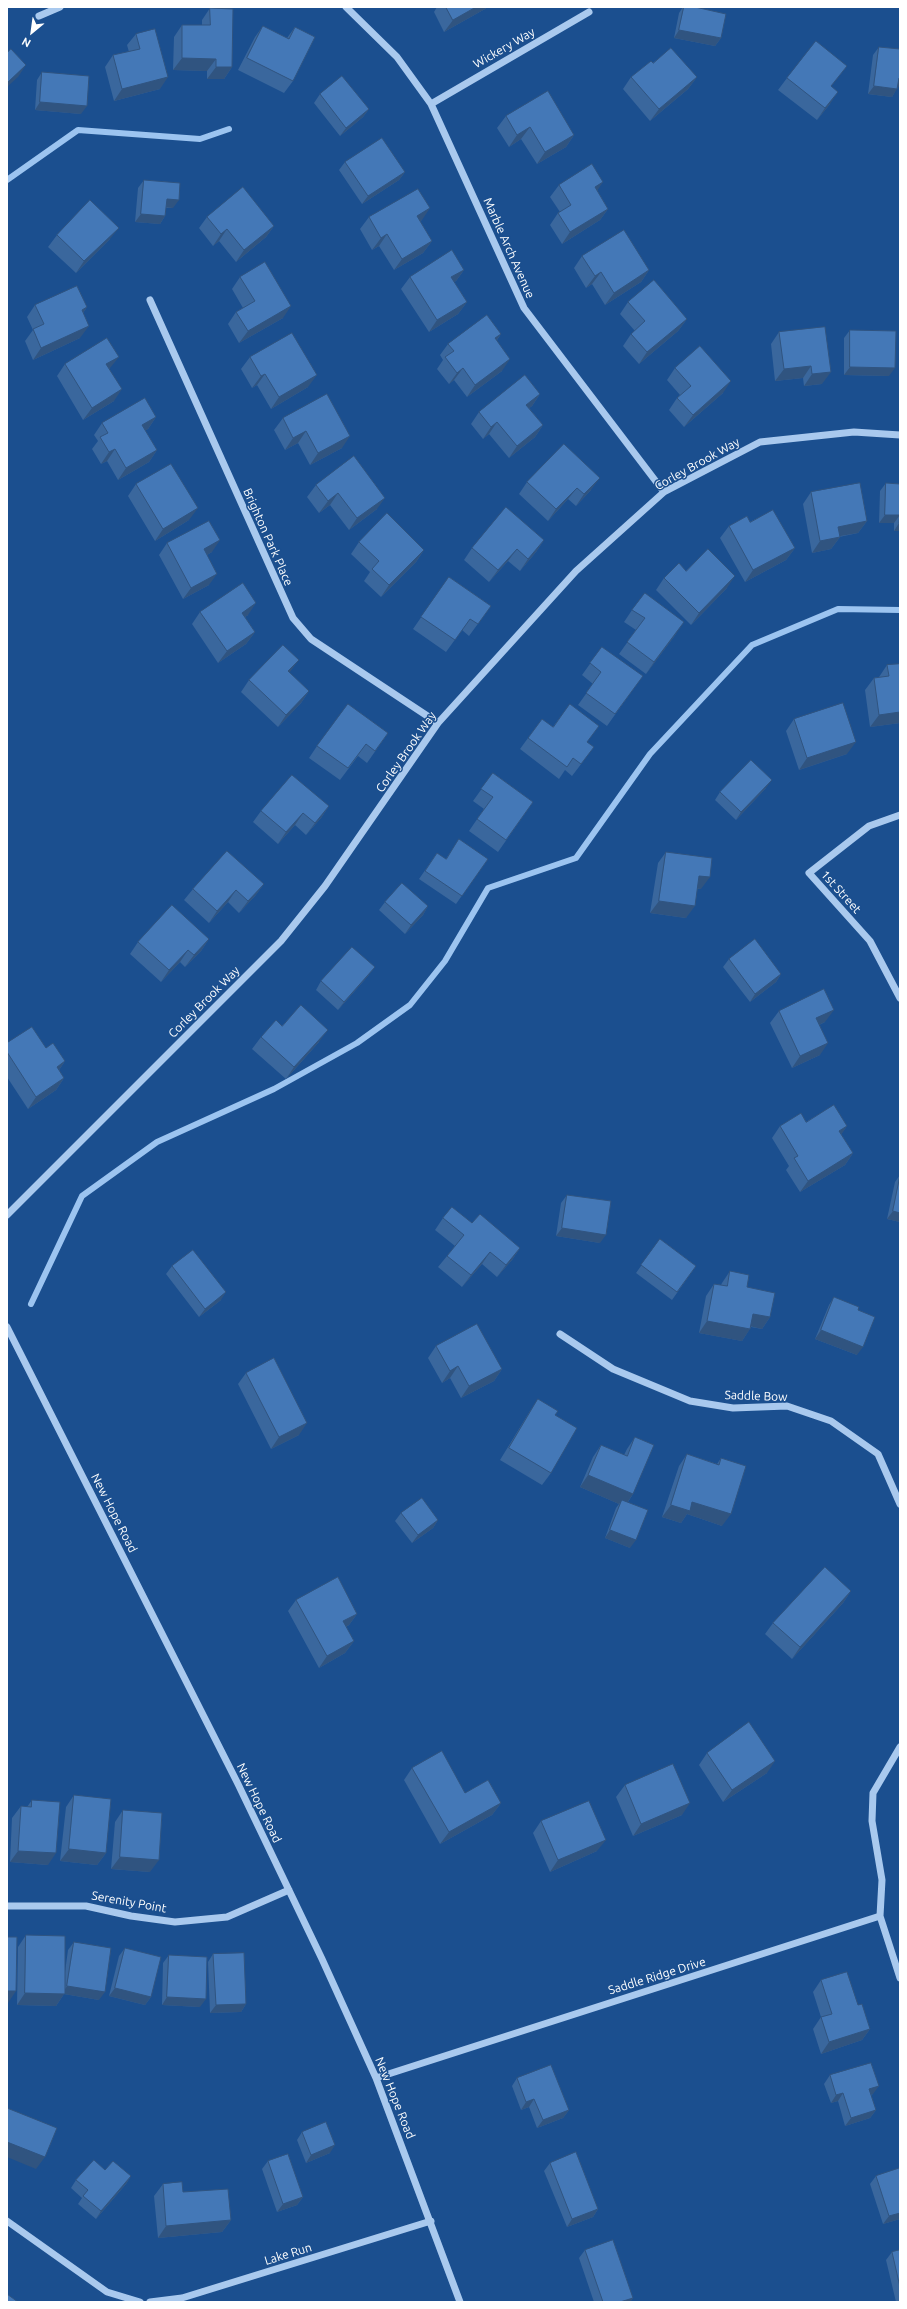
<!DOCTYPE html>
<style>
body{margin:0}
#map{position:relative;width:907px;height:2309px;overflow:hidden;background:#1b4f8f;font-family:Ubuntu,sans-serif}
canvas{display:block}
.frame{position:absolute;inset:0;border:8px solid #fff;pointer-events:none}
.north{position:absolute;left:12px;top:12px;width:40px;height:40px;-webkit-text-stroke:3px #1b4f8f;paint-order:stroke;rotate:209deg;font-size:11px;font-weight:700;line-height:16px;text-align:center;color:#fff}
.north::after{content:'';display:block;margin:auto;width:14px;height:18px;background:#fff;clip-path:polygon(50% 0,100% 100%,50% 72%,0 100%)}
</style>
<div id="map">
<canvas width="907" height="2309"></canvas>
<div class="frame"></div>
<div class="north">N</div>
</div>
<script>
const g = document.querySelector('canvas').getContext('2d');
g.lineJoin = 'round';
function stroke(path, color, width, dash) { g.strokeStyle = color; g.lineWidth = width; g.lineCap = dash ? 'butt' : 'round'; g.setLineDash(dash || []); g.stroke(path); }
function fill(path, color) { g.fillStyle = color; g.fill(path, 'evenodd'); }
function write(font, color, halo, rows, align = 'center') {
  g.font = font + ' Ubuntu,sans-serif'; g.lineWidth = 3; g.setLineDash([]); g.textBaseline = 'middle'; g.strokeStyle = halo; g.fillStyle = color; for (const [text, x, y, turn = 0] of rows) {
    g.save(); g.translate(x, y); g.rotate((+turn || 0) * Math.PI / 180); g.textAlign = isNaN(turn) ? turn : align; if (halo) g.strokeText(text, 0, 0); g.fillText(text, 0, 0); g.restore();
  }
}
stroke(new Path2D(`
 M7,180L78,130L200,139L229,129
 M31,1304L82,1196L157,1142L274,1089L357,1043L410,1005L445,961L488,888L576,858L650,754L752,645L838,609L900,610`), '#9cc4f0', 6);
stroke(new Path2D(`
 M346,7L397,57L431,104L524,308L664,492
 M39,16L60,7
 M431,104L589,12
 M150,300L293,618L311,639L438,723
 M900,815L869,826L809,873L870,941L900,998
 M7,1215L281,941L325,886L438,723L576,571L664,492L760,442L854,432L900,435
 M7,1327L238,1784L322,1959L376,2078L460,2302
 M560,1334L613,1369L690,1401L733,1408L787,1406L831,1421L878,1454L900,1504
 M900,1747L873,1793L872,1821L882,1880L880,1916L900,1978
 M7,1906H86L131,1916L175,1922L227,1917L289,1890
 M376,2078L880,1916
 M7,2221L107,2292L140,2302
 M150,2302L182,2298L431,2221`), '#a9c9ee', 7);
fill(new Path2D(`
 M437,7H487L485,9L444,32L434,12Z
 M683,7H695L721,38L715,46L674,38L679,13Z
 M210,8L232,67L224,79H207V71L173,70L174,37L182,25H202V20Z
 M263,26L287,38L295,27L293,81L284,93L238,70L255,37Z
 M136,34L160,89L114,101L105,67L113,55L129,52L127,45Z
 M879,47L898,86L892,97L868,94L873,55Z
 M847,66L831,86L830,104L817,120L778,90L787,78Z
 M42,72L81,114L35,110L37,80Z
 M631,77H697L688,89L650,121L623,89Z
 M320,94L369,109L363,117L340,136L314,103Z
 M506,116L574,135L566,147L537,164L521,139L509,147L497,128Z
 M345,162L405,172L399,180L362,204L339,170Z
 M144,180L173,208H166L165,216L160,224L135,222L138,188Z
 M559,185L597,190L608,209L600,220L562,244L550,225L558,213L560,212L550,197Z
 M207,217L274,226L266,237L236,262L219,241L213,246L199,228Z
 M369,217L422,220L420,221L432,241L423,253L394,270L379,246L372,250L360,229Z
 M57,235L110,239L76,273L48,247Z
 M582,256L649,270L641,282L605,305L592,284L586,288L574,268Z
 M464,270L456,281L454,282L467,302L458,314L429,332L401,289L410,277Z
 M240,277L283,318L239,343L228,324L236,312L243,308L232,289Z
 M628,302L687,319L678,331L639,364L623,346L631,334L635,331L620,314Z
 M35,305L87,307L83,313L80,338L33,360L25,341L33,330L27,317Z
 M825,327L822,384L804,386L803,378L775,381L771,344L779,332Z
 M850,330L889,376L844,375V338Z
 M501,334L497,340L502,371L467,397L454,380L449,384L437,369L443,360L440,355L448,344Z
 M250,357L308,387L271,409L257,385L252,388L241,369Z
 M65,364L110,368L109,369L114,401L83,420L57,376Z
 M675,368L723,393L684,427L669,410L677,398L680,395L667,380Z
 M540,394L532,406L529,408L543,425L535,437L509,458L489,434L483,439L471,424L479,412Z
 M156,417L148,429L145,430L157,450L149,462L118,480L107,461L101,464L92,449L98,441L94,435L102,423Z
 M283,418L342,448L310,465L298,443L285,450L274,430Z
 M564,444L591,490L576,506L568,499L548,521L519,494L527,482Z
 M354,456L377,509L349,530L330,505L319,513L307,497L316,485Z
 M886,483L900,484V531H894V523H879L880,491Z
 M136,484L189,520L155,541L128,496Z
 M811,492L867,521L858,533L839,537H840L831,549L812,553L803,504Z
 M750,522L795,548L786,560L745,582L720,538L729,526Z
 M544,540L536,552L520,571L508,561L489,582L464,560L472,548Z
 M359,542L424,550L416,562L381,597L364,581L370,572L351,554Z
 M167,543L212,552L207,555L209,585L183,599L159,555Z
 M686,571L727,588L691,625L656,590L664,578Z
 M449,577L491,606L469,636L462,630L446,652L413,629Z
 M632,610L676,634L646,674L619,654L636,630L624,622Z
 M200,612L248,615L245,617L255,632L246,644L218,663L192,624Z
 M602,647L634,688L607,726L578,705L593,684L582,675Z
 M900,664V723L870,727L865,690L874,678L879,677L887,665Z
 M290,673L309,691L301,703L278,727L241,692L249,680Z
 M794,719L847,754L799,770L786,731Z
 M553,727L587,742L585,759L572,776L565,770L559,779L520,749L528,738Z
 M388,733L367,763L358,756L340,780L309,758L317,746Z
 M493,773L533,802L498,852L469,831L484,809L473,801Z
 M766,788L736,820L715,800L720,792Z
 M329,806L321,818L306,835L295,825L278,844L253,822L261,811Z
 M666,852L701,889H697L686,918L650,913L658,863Z
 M437,853L445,859H488L456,904L419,879Z
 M264,884L255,896L239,913L228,902L209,923L184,900L193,889Z
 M385,902L428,906L423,915L405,934L379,910Z
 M209,939L201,951L185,967L180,962L161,982L130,954L138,942Z
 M729,959L781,974L776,982L750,1002L723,967Z
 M369,975L338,1010L316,990L321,981Z
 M779,1011L825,1022L819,1025L820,1055L792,1068L770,1023Z
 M282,1026L319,1042L286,1079L252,1049L261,1037Z
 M7,1043L65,1061L59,1070L64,1078L56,1090L28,1109L7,1077Z
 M806,1122L847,1126L841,1134L853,1153L845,1165L800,1192L786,1170L789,1166L772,1138L780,1126Z
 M900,1175V1222L887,1219L895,1182Z
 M567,1195L600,1243L556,1236L561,1203Z
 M443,1218L472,1223L520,1248L512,1260L497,1277L482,1264L462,1287L438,1267L447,1256L455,1246L435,1230Z
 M660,1239L696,1266L672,1300L636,1273Z
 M172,1266L221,1300L199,1317L166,1274Z
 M730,1271L747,1287L770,1317L762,1329L751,1327L742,1341L699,1333L706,1296L714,1284L721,1285L722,1283Z
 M834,1297L858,1310L857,1355L815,1339L829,1305Z
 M436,1346L502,1369L494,1381L461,1398L450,1378L442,1383L428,1358Z
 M246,1373L299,1435L271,1449L238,1384Z
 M538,1399L555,1415L551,1473L542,1485L500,1460L530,1411Z
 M635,1437L633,1494L628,1502L630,1548L605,1538L616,1508L619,1504L580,1487L593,1457L601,1445L624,1455L627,1449Z
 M687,1454L717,1464L721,1458L722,1526L687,1514L681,1523L662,1517L679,1466Z
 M401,1513L438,1520L433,1528L412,1543L395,1521Z
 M851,1591L843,1603L792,1659L765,1634L773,1623Z
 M296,1600L357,1614L349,1625L346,1627L354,1641L345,1653L319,1668L288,1611Z
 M707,1753L767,1773L723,1802L699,1765Z
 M412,1768L465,1793L501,1803L492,1815L440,1844L404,1780Z
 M625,1785L682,1815L633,1836L616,1797Z
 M74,1795L106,1853L97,1865L60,1861L66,1807Z
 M32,1800L48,1865L10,1862L12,1818L21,1806L27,1807Z
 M123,1810L150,1872L111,1869L115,1822Z
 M541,1821L597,1851L550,1872L533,1833Z
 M26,1935L65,1972L68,1950L74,1942L99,2000L64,1994L56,2006L17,2005L18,1947Z
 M125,1948L151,1997L145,2005L109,1996L119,1956Z
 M213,1954L246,2004L241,2012L210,2013L208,1962Z
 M169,1955L200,2007L162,2005L163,1963Z
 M821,1980L870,2029L862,2040L821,2054L813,2029L821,2017L813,1992Z
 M830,2075L873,2094L871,2095L876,2110L870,2118L845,2126L838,2101L831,2103L824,2084Z
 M517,2078L569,2110L563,2118L537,2128L529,2107L521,2110L512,2086Z
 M302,2132L330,2153L306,2163L297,2140Z
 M268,2161L303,2197L297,2205L277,2212L262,2169Z
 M550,2163L598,2209L593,2217L567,2227L544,2171Z
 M900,2168V2219L883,2224L870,2184L876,2176Z
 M105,2170L131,2176L126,2184L96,2219L78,2204L82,2198L71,2188L76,2180Z
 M163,2184L183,2192L231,2220L222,2232L158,2238L154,2196Z
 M585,2250L633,2298L630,2302H594L579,2258Z
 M900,2250V2302H896L886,2260L892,2252Z`), '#3a679d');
fill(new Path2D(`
 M476,7H487L485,9L444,32L453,20Z
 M679,30L721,38L715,46L674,38Z
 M182,58L216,59L207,71L173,70Z
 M26,65L18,77L7,87V83Z
 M847,66L838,78L822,98L831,86Z
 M216,67H232L224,79H207Z
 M168,77L160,89L114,101L122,89Z
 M697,77L688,89L650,121L659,109Z
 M899,78H900V87L893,86Z
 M874,86L897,89L892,97L868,94Z
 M838,92L830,104L817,120L825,108Z
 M40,102L87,106L81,114L35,110Z
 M369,109L363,117L340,136L346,128Z
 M530,127L521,139L509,147L517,135Z
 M574,135L566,147L537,164L545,152Z
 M405,172L399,180L362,204L368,196Z
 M603,182L595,194V187Z
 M167,199L179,200L173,208L161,207Z
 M430,208L422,220L408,227L417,216Z
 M608,209L600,220L562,244L570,232Z
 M141,214L165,216L160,224L135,222Z
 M274,226L266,237L236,262L244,250Z
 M119,228L110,239L76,273L84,261Z
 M227,229L219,241L213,246L221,234Z
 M387,234L379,246L372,250L381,238Z
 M432,241L423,253L394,270L402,259Z
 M464,270L456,281L443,289L451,277Z
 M649,270L641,282L605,305L614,293Z
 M601,272L592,284L586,288L595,276Z
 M467,302L458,314L429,332L437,320Z
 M291,306L283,318L239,343L248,331Z
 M87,307L79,319L82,310Z
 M687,319L678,331L639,364L647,352Z
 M89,326L80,338L33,360L41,348Z
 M501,334L493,345L495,338Z
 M119,357L110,368L98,376L106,364Z
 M510,359L502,371L467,397L475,385Z
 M811,366L803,378L775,381L784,369Z
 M850,367L895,368L889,376L844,375Z
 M463,368L454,380L449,384L457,373Z
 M831,372L822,384L804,386L812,374Z
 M265,374L257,385L252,388L261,376Z
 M317,375L308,387L271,409L279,397Z
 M731,381L723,393L684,427L693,415Z
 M122,389L114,401L83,420L92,408Z
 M540,394L532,406L518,417L526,405Z
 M156,417L148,429L134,437L142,425Z
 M497,422L489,434L483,439L491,427Z
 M543,425L535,437L509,458L517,446Z
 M306,431L298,443L285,450L293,438Z
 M350,436L342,448L310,465L318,453Z
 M115,449L107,461L101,464L109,452Z
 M157,450L149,462L118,480L126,468Z
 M600,478L591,490L576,506L584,494Z
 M577,488L568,499L548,521L556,509Z
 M338,493L330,505L319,513L328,501Z
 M385,498L377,509L349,530L357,518Z
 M198,508L189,520L155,541L163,529Z
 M885,515H900L894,523H879Z
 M867,521L858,533L829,538L838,527Z
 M899,523H900V531H894Z
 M840,537L831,549L812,553L820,541Z
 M220,540L212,552L196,561L204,549Z
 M544,540L536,552L520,571L528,559Z
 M795,548L786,560L745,582L753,570Z
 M517,549L508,561L489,582L498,570Z
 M424,550L416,562L381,597L389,585Z
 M217,574L209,585L183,599L191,588Z
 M735,576L727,588L691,625L699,613Z
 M256,603L248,615L233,625L242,613Z
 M684,622L676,634L646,674L654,662Z
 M255,632L246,644L218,663L227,651Z
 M299,660L290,672L280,683L288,671Z
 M309,691L301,703L278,727L286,715Z
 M900,712V723L870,727L879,715Z
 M856,742L847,754L799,770L807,758Z
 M772,780L766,788L736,820L741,812Z
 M329,806L321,818L306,835L315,823Z
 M303,813L295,825L278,844L286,832Z
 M699,876L710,877L701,889L691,888Z
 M264,884L255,896L239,913L248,901Z
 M236,890L228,902L209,923L217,911Z
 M659,901L695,906L686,918L650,913Z
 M428,906L423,915L405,934L411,925Z
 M209,939L201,951L185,967L194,955Z
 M188,950L180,962L161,982L169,970Z
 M375,967L369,975L338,1010L344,1002Z
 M781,974L776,982L750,1002L755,994Z
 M834,1010L825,1022L808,1030L816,1018Z
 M328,1030L319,1042L286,1079L294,1067Z
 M828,1043L820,1055L792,1068L800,1056Z
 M65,1061L57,1073V1067Z
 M64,1078L56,1090L28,1109L36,1097Z
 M847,1126L839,1138V1131Z
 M853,1153L845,1165L800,1192L808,1181Z
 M893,1211L900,1213V1222L887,1219Z
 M562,1228L606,1235L600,1243L556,1236Z
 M520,1248L512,1260L497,1277L506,1265Z
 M490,1252L482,1264L462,1287L471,1275Z
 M226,1292L221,1300L199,1317L205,1309Z
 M753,1314L770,1317L762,1329L745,1325Z
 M707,1321L750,1329L742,1341L699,1333Z
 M821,1330L863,1347L857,1355L815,1339Z
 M458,1366L450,1378L442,1383L450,1371Z
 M502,1369L494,1381L461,1398L469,1386Z
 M307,1423L299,1435L271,1449L279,1437Z
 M588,1475L633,1494L625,1506L622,1500L619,1504L580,1487Z
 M692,1502L731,1514L722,1526L687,1514L681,1523L662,1517L671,1505Z
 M438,1520L433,1528L412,1543L418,1535Z
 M610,1530L636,1540L630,1548L605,1538Z
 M851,1591L843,1603L792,1659L800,1647Z
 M357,1614L349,1625L334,1633L343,1621Z
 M354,1641L345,1653L319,1668L327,1656Z
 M775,1761L767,1773L723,1802L732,1790Z
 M501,1803L492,1815L440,1844L449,1832Z
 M690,1803L682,1815L633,1836L641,1824Z
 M606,1840L597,1851L550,1872L558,1860Z
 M69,1849L106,1853L97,1865L60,1861Z
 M18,1851L56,1853L48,1865L10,1862Z
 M120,1857L159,1860L150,1872L111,1869Z
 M67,1986L105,1992L99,2000L64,1994L56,2006L17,2005L25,1993L62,1994Z
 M115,1988L151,1997L145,2005L109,1996Z
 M7,1991H16L8,2003H7Z
 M167,1997L206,1999L200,2007L162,2005Z
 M246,2004L241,2012L210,2013L216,2005Z
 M870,2029L862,2040L821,2054L829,2042Z
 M879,2086L873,2094L864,2097L869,2089Z
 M843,2093L838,2101L831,2103L836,2095Z
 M534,2099L529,2107L521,2110L526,2102Z
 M569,2110L563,2118L537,2128L543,2120Z
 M876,2110L870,2118L845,2126L851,2118Z
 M7,2142L45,2157L36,2169L7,2157Z
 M335,2145L330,2153L306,2163L311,2155Z
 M131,2176L126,2184L96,2219L101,2211Z
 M303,2197L297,2205L277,2212L283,2204Z
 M598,2209L593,2217L567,2227L572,2219Z
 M900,2213V2219L883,2224L889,2216Z
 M231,2220L222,2232L158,2238L166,2226Z
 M633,2298L630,2302H620Z`), '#305480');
const building = new Path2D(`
 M446,7H476L453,20Z
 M684,7H695L726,14L721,38L679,30Z
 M210,8L233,9L232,67H216V59L182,58V25H210Z
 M263,26L289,39L295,27L315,37L293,81L247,58Z
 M155,29L168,77L122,89L113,55L140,49L136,34Z
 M816,41L847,66L831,86L838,92L825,108L787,78Z
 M879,47L900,49V78H899L897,89L874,86Z
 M671,48L697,77L659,109L631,77L651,61L653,63Z
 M11,49L26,65L7,83V53Z
 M42,72L89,76L87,106L40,102Z
 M342,76L369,109L346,128L320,94Z
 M548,91L574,135L545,152L530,127L517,135L506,116Z
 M382,138L405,172L368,196L345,162Z
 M592,164L603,182L595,187L608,209L570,232L558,213L571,205L559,185Z
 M144,180L180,183L179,200L167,199L165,216L141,214Z
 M243,187L274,226L244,250L227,229L221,234L207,217Z
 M418,189L430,208L417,216L432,241L402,259L387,234L381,238L369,217Z
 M90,200L119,228L84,261L57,235Z
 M624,230L649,270L614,293L601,272L595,276L582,256Z
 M452,250L464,270L451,277L467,302L437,320L410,277Z
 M265,262L291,306L248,331L236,312L255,301L240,277Z
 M654,280L687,319L647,352L631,334L645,321L628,302Z
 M77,286L87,307L82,310L89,326L41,348L33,329L44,324L35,305Z
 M487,315L501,334L495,338L510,359L475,385L463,368L457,373L445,357L454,351L448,344Z
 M825,327L831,372L812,374L811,366L784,369L779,332Z
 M850,330L896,331L895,368L850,367Z
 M292,333L317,375L279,397L265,374L261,376L250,357Z
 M107,338L119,357L106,364L122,389L92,408L65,364Z
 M700,346L731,381L693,415L677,398L691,386L675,368Z
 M525,375L540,394L526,405L543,425L517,446L497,422L491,427L479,412Z
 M327,394L350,436L318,453L306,431L293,438L283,418Z
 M145,398L156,417L142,425L157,450L126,468L115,449L109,452L100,437L108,433L102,423Z
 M564,444L600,478L584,494L577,488L556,509L527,482Z
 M354,456L385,498L357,518L338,493L328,501L316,485Z
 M171,464L198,508L163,529L136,484Z
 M860,483L867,521L838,527L840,537L820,541L811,492Z
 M886,483L900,484V523H899L900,515H885Z
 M506,507L544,540L528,559L517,549L498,570L472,548Z
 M773,510L795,548L753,570L729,526L747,516L750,522Z
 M387,513L424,550L389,585L372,569L379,561L359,542Z
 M209,521L220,540L204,549L217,574L191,588L167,543Z
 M708,549L735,576L699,613L664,578L679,563L686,571Z
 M449,577L491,606L478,624L470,619L455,640L421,617Z
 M243,583L256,603L242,613L255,632L227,651L200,612Z
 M645,593L684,622L654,662L627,642L645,618L632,610Z
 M283,645L299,660L288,671L309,691L286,715L249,680Z
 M602,647L643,676L615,714L586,693L601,672L590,663Z
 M900,664V712L879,715L874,678L889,676L887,665Z
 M843,703L856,742L807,758L794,719Z
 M348,704L388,733L375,751L366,744L348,768L317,746Z
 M570,704L599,726L587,742L594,747L581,764L573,758L567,767L528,738L542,719L553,727Z
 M751,760L772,780L741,812L720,792Z
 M493,773L533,802L506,840L477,819L493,797L481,789Z
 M292,775L329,806L315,823L303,813L286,832L261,811Z
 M459,839L488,859L462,896L425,871L437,853L446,859Z
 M227,851L264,884L248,901L236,890L217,911L193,889Z
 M666,852L712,858L710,877L699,876L695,906L659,901Z
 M402,883L428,906L411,925L385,902Z
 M172,905L209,939L194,955L188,950L169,970L138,942Z
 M755,939L781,974L755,994L729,959Z
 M352,947L375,967L344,1002L321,981Z
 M824,989L834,1010L816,1018L828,1043L800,1056L779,1011Z
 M301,1005L328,1030L294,1067L261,1037L276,1020L282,1026Z
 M32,1027L46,1048L53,1043L65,1061L57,1067L64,1078L36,1097L7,1052V1043Z
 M834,1105L847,1126L839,1131L853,1153L808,1181L794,1158L798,1156L780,1126L801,1113L806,1122Z
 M900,1176V1213L893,1211Z
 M567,1195L611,1201L606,1235L562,1228Z
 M452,1207L472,1223L480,1214L520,1248L506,1265L490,1252L471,1275L447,1256L464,1235L443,1218Z
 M660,1239L696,1266L677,1292L641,1265Z
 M193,1250L226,1292L205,1309L172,1266Z
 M730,1271L749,1275L747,1287L775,1293L770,1317L753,1314L750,1329L707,1321L714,1284L727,1286Z
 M834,1297L859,1307L858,1310L875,1317L863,1347L821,1330Z
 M477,1324L502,1369L469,1386L458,1366L450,1371L436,1346Z
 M274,1358L307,1423L279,1437L246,1373Z
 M538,1399L558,1411L555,1415L577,1428L551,1473L509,1448Z
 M635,1437L654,1445L633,1494L588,1475L601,1445L627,1456Z
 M687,1454L719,1465L721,1458L746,1466L731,1514L692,1502L690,1511L671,1505Z
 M422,1498L438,1520L418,1535L401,1513Z
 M622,1500L648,1510L636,1540L610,1530Z
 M825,1567L851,1591L800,1647L773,1623Z
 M338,1577L357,1614L343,1621L354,1641L327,1656L296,1600Z
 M749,1722L775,1761L732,1790L707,1753Z
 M442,1751L465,1793L488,1780L501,1803L449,1832L412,1768Z
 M673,1764L690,1803L641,1824L625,1785Z
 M74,1795L111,1799L106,1853L69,1849Z
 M32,1800L60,1802L56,1853L18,1851L21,1806L31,1807Z
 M589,1801L606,1840L558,1860L541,1821Z
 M123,1810L162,1813L159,1860L120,1857Z
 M26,1935L65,1936V1994L25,1993Z
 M7,1937H17L16,1991H7Z
 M74,1942L111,1948L105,1992L67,1986Z
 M125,1948L161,1957L151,1997L115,1988Z
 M244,1953L246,2004L216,2005L213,1954Z
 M169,1955L207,1957L206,1999L167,1997Z
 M847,1972L858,2005L862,2004L870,2029L829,2042L821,2017L832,2014L821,1980Z
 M871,2063L879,2086L869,2089L876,2110L851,2118L843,2093L836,2095L830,2075Z
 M551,2065L569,2110L543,2120L534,2099L526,2102L517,2078Z
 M7,2108L57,2128L45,2157L7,2142Z
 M326,2122L335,2145L311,2155L302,2132Z
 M576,2152L598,2209L572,2219L550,2163Z
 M288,2154L303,2197L283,2204L268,2161Z
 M94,2160L105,2170L113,2161L131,2176L101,2211L83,2196L88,2190L76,2180Z
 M900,2168V2213L889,2216L876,2176Z
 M182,2182L183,2192L228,2189L231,2220L166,2226L163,2184Z
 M613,2240L633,2298L620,2302H603L585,2250Z
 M900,2250V2287L892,2252Z
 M7,2294L18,2302H7Z`);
fill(building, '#4478b7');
stroke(building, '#305480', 1);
write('12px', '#fff', '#1b4f8f', [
 ["Wickery Way",504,48,-30],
 ["Marble Arch Avenue",509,248,66],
 ["Corley Brook Way",697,464,-29],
 ["Brighton Park Place",268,537,66],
 ["Corley Brook Way",406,752,-55],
 ["1st Street",841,892,48],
 ["Corley Brook Way",204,1002,-45],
 ["Saddle Bow",756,1396,2],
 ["New Hope Road",114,1513,63],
 ["New Hope Road",259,1803,64],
 ["Serenity Point",129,1902,10],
 ["Saddle Ridge Drive",657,1976,-17],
 ["New Hope Road",395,2098,68],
 ["Lake Run",288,2254,-17]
]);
</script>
